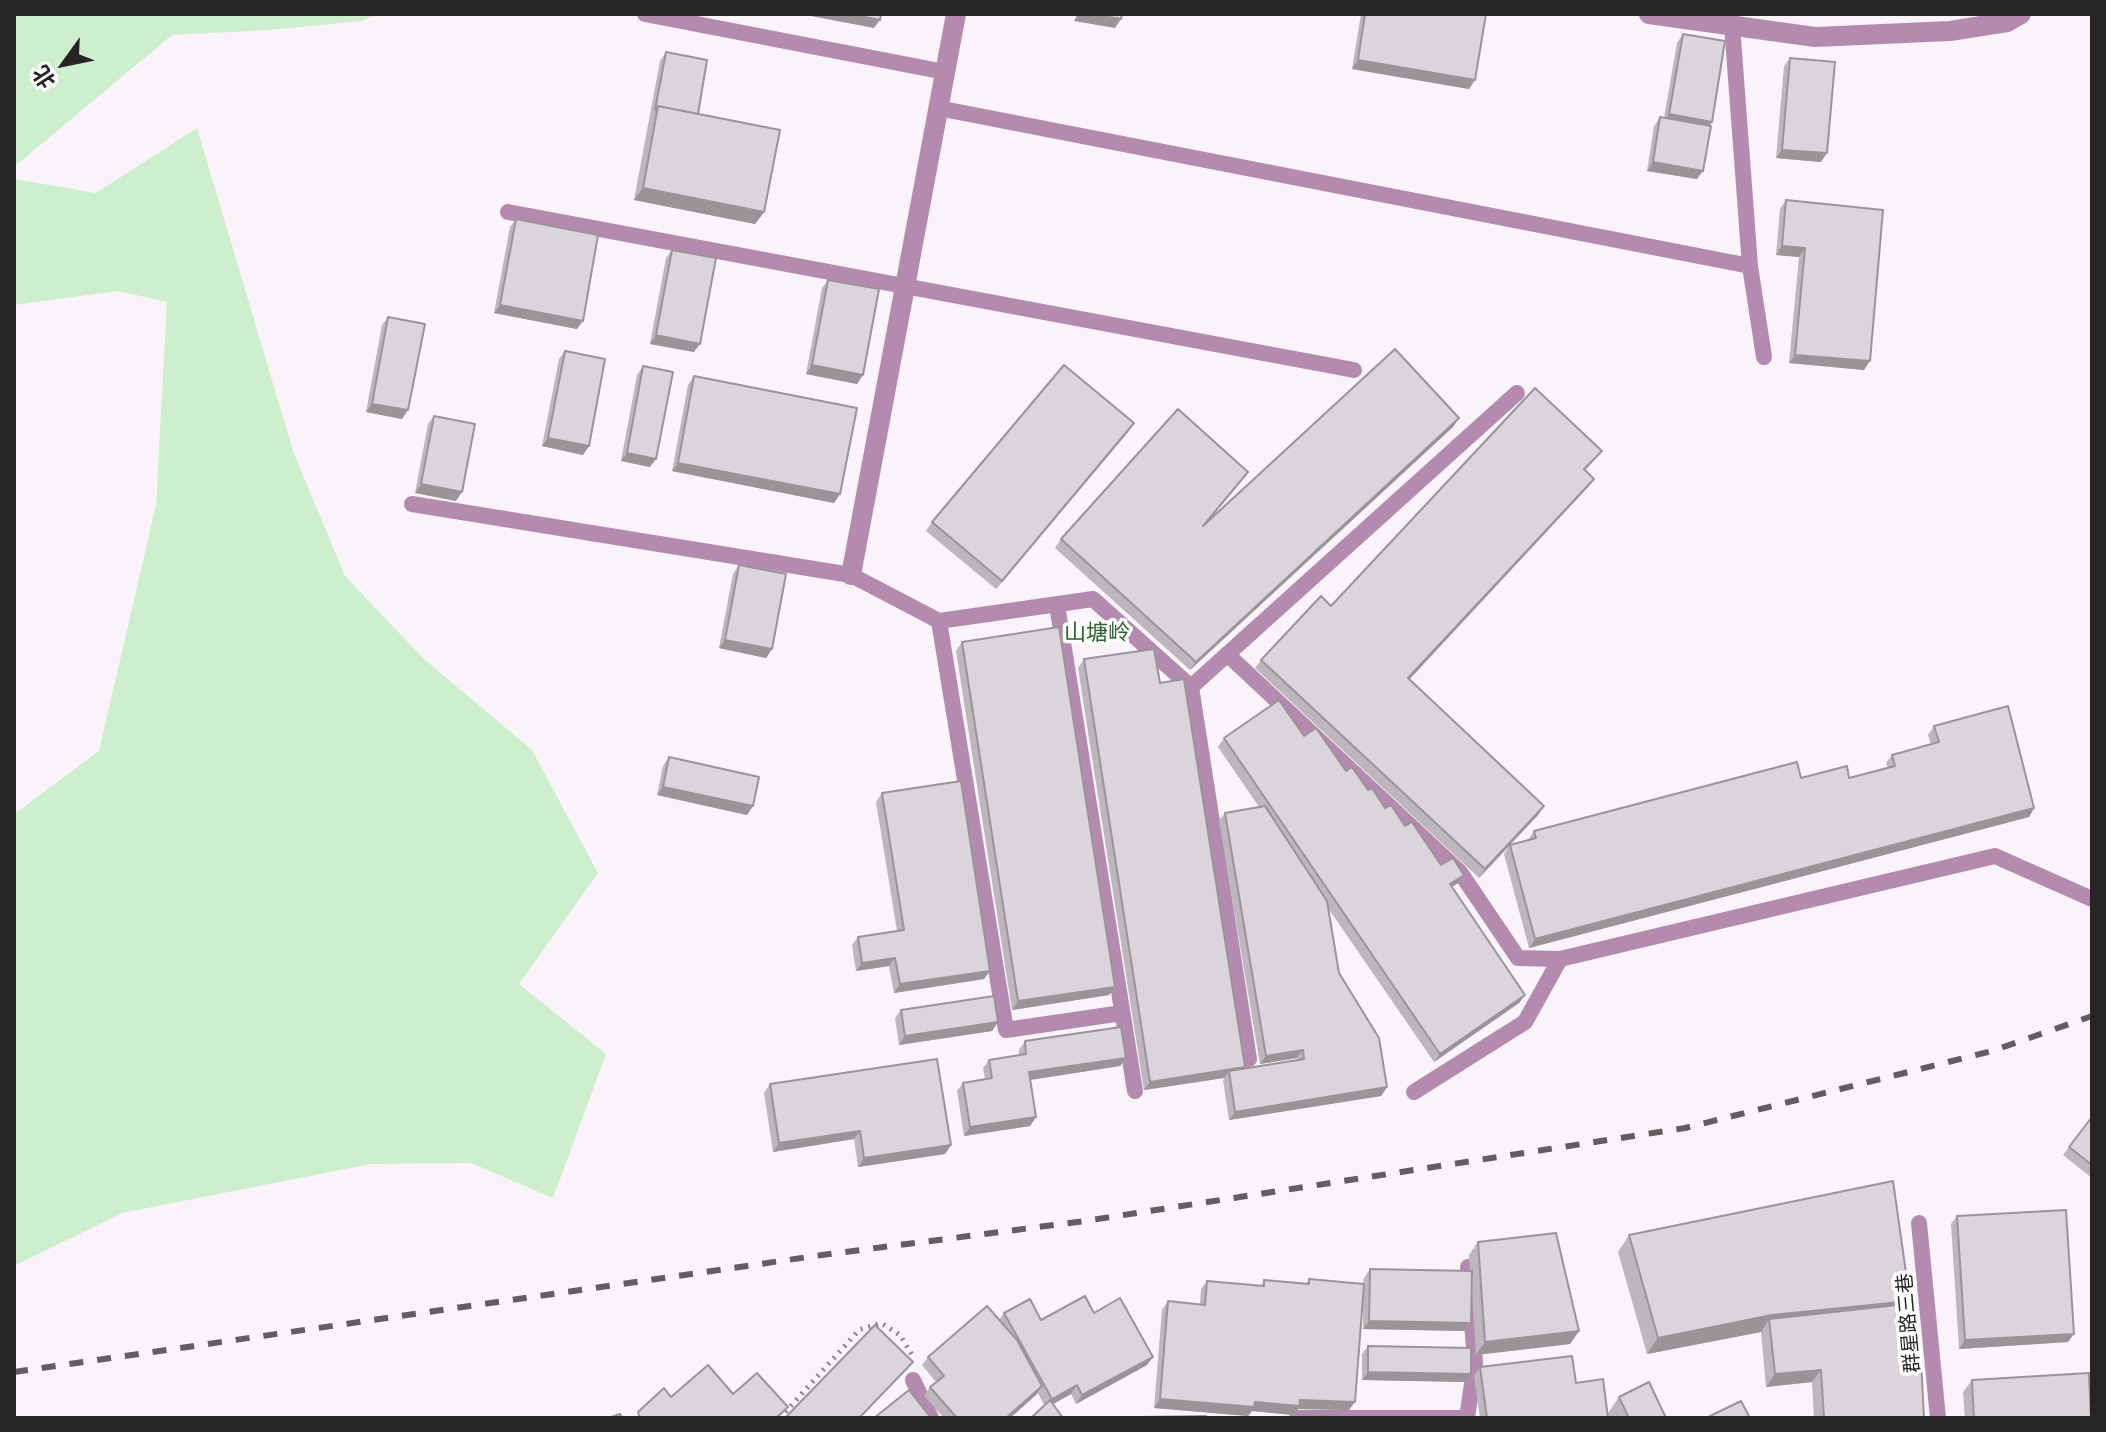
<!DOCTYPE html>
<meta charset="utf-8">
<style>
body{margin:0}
#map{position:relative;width:2106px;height:1432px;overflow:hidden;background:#fbf3fa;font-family:Mulish,"Noto Sans SC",sans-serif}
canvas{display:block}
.frame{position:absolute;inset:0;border:16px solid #272426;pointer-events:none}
.north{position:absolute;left:24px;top:24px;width:80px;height:80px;-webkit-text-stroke:6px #fff;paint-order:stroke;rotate:237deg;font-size:22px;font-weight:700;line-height:32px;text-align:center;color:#272426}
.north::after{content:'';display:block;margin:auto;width:28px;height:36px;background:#272426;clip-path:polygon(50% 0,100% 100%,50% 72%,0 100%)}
</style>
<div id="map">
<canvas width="2106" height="1432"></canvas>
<div class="frame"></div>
<div class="north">北</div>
</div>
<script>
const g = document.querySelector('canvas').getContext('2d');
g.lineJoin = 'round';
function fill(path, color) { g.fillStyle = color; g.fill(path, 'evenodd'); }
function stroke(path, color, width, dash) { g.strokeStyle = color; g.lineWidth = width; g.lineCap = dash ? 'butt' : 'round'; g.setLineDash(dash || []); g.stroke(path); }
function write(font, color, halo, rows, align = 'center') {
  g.font = font + ' Mulish,"Noto Sans SC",sans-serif'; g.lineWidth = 7; g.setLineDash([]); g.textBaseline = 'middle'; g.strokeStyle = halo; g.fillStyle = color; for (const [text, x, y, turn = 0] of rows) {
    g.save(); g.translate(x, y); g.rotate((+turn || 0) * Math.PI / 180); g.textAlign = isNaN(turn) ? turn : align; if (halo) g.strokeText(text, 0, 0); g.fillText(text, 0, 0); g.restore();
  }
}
fill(new Path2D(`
 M14,14H377L362,21L271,30L172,35L14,167Z
 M197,128L294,454L345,576L424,659L532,750L598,873L519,984L606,1054L553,1198L471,1163L371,1164L122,1213L14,1266V814L99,751L156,505L167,302L118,291L14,305V179L96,193Z`), '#ceefce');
stroke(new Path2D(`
 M780,1418L859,1330L881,1323L900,1335L912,1355`), '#898388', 5, [2, 6]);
stroke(new Path2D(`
 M645,14L945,72
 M1732,25L1750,266L1764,357
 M938,108L1750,266
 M508,212L1354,370
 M412,504L851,575L939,621L1093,599L1191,687
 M1057,605L1135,1091
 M939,621L1006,1030L1122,1013
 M1227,654L1460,872L1518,958L1560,959
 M1249,1059L1191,687L1517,393
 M1414,1092L1525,1022L1560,959L1995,856L2092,899
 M1919,1223L1938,1418
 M913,1380L931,1418
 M1297,1418H1467
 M1467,1418L1475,1363L1468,1267`), '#b48bae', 16);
stroke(new Path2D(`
 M1649,14L1815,37L1950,31L2007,22L2021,14
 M851,575L956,14`), '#b48bae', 20);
stroke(new Path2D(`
 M14,1372L822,1255L1085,1221L1685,1128L1992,1051L2092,1016`), '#615d60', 6, [14, 14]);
fill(new Path2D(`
 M1361,14H1486L1469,89L1352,69Z
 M1683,34L1709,126L1697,179L1647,171L1654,126L1660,117L1664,118L1677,43Z
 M666,52L698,114L764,212L755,224L634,200L660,61Z
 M1790,58L1821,162L1776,158L1784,66Z
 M1786,200L1864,370L1789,363L1799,257L1776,255L1780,209Z
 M516,219L577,329L494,313L510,227Z
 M672,250L694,352L650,344L666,258Z
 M828,280L863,375L857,384L806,374L822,288Z
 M388,317L402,419L366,412L382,325Z
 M565,351L583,455L542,446L559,359Z
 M643,366L650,467L621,461L637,375Z
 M694,376L840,494L834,503L672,471L688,385Z
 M434,416L456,501L415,493L428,424Z
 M1459,418L1453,427L1190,670L1055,548L1061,539L1248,472L1207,522Z
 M1128,432L996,589L926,531L932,522Z
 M1602,451L1585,471L1594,479L1588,487L1409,680L1538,815L1510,845L1528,840L1534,831L1801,778H1849L1888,768L1886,763L1892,755L1931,744L1928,735L1934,726L2034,808L2029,817L1529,948L1504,854L1509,846L1479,878L1255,668L1261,660L1331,606Z
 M739,565L772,649L766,658L719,648L733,574Z
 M962,642L1115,987L1109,995L1012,1010L956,651Z
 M1084,659L1160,683L1243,1069L1297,1060V1058L1260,1064L1219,821L1225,813L1259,807L1218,747L1224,738L1304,736L1368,790L1385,808L1405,826L1458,883L1452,887L1525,995L1519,1003L1434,1062L1328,908L1339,973L1387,1087L1381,1096L1229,1120L1223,1080L1224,1078L1144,1090L1078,668Z
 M669,757L753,806L747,815L657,795L663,766Z
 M882,793L984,979L894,993L889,966L856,971L852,945L858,937L897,931L876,802Z
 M901,1010L998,1022L992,1031L899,1045L895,1018Z
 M1025,1041L1126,1058L1120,1066L1030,1080L1036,1117L1030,1126L964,1136L957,1091L963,1083L985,1079L983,1068L989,1060L1019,1055V1050Z
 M770,1084L951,1145L945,1154L858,1167L854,1139L773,1152L764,1093Z
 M2092,1117V1178L2063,1155Z
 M1957,1216L2068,1342L1959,1349L1951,1224Z
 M1629,1235L1907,1304L1914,1361L1924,1418H1814L1812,1382L1766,1387L1761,1332L1647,1354L1618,1252Z
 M1478,1242L1579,1331L1570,1344L1476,1355L1472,1294L1471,1323L1465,1331L1363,1329V1296L1349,1410L1298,1409L1293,1415L1252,1411L1248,1416L1154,1408L1162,1310L1168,1301L1200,1304L1201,1289L1207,1281L1261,1286L1264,1280L1306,1284L1309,1279L1363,1284L1364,1278L1370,1269L1470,1271L1469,1255Z
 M1004,1313L1041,1320L1094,1313L1147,1365L1076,1404L1071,1394L1053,1404L1044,1405L1038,1393L1010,1418H944L924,1396L930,1387L936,1382L922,1365L928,1357L999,1320Z
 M1368,1346L1471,1374L1465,1382L1362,1380V1354Z
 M1480,1367L1576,1383L1608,1413L1619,1397L1666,1418H1480L1474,1376Z
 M2089,1377L2092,1418H1965L1963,1392L1972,1380Z`), '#bdb6bc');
fill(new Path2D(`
 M800,14H850L880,20L874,28Z
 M1078,14H1091L1121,19L1115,28L1074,21Z
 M1358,60L1475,80L1469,89L1352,69Z
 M1669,114L1712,122L1706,131L1663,123Z
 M1782,150L1827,153L1821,162L1776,158Z
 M1653,162L1703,171L1697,179L1647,171Z
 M643,188L764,212L755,224L634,200Z
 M1782,246L1805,248L1799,257L1776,255Z
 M500,305L583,321L577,329L494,313Z
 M656,335L700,344L694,352L650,344Z
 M1795,355L1870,361L1864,370L1789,363Z
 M812,365L863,375L857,384L806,374Z
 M372,404L408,410L402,419L366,412Z
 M1459,418L1453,427L1190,670L1196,662Z
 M1134,423L1128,432L996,589L1002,581Z
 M548,438L589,446L583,455L542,446Z
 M627,453L656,459L650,467L621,461Z
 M678,463L840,494L834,503L672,471Z
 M1594,479L1588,487L1402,687L1408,678Z
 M421,484L462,492L456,501L415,493Z
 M725,640L772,649L766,658L719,648Z
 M663,787L753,806L747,815L657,795Z
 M1544,806L1538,815L1479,878L1485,869Z
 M2034,808L2029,817L1529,948L1535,939Z
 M1464,875L1458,883L1444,892L1450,884Z
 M895,958L889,966L856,971L862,963Z
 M990,971L984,979L894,993L900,984Z
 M1115,987L1109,995L1012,1010L1018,1001Z
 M1525,995L1519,1003L1434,1062L1440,1054Z
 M998,1022L992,1031L899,1045L905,1036Z
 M1303,1050L1297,1058L1260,1064L1266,1056Z
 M1126,1058L1120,1066L1023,1081L1029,1072Z
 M1245,1067L1239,1075L1229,1071L1224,1078L1144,1090L1150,1082Z
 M1387,1087L1381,1096L1229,1120L1235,1112Z
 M1036,1117L1030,1126L964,1136L970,1127Z
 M860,1131L854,1139L773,1152L779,1143Z
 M951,1145L945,1154L858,1167L864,1158Z
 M1910,1301L1899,1317L1769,1319L1761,1332L1647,1354L1658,1338L1772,1315Z
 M1369,1321L1471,1323L1465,1331L1363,1329Z
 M1579,1331L1570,1344L1476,1355L1485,1342Z
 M2074,1334L2068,1342L1959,1349L1965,1340Z
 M1153,1357L1147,1365L1076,1404L1082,1395Z
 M1821,1370L1812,1382L1766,1387L1775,1374Z
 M1368,1372L1471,1374L1465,1382L1362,1380Z
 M1077,1385L1071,1394L1046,1408L1052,1399Z
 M1042,1386L1036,1395L1010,1418H1006Z
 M1160,1399L1255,1402L1300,1400L1355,1402L1349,1410L1298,1409L1293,1415L1252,1411L1248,1416L1154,1408Z`), '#9a9499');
const building = new Path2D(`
 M850,14H881L880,20Z
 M1091,14H1122L1121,19Z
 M1365,14H1486L1475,80L1358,60Z
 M1683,34L1725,41L1712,122L1669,114Z
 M666,52L707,60L698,114L658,106L655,110Z
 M1790,58L1835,62L1827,153L1782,150Z
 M658,106L780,130L764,212L643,188Z
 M1660,117L1711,126L1703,171L1653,162Z
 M1786,200L1883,210L1870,361L1795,355L1805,248L1782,246Z
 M516,219L598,235L583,321L500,305Z
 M672,250L716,258L700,344L656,335Z
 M828,280L879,289L863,375L812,365Z
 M388,317L425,324L408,410L372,404Z
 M1395,349L1459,418L1196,662L1061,539L1178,409L1248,472L1203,526Z
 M565,351L605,359L589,446L548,438Z
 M1064,365L1134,423L1002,581L932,522Z
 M643,366L673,372L656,459L627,453Z
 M694,376L857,408L840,494L678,463Z
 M1535,388L1602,451L1584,469L1594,479L1408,678L1544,806L1485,869L1261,660L1321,596L1331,606Z
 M434,416L475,424L462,492L421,484Z
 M739,565L786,574L772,649L725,640Z
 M1059,627L1115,987L1018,1001L962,642Z
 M1154,649L1160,683L1184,679L1245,1067L1150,1082L1084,659Z
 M1279,700L1304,736L1316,728L1346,771L1352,767L1368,790L1372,788L1385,808L1391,805L1405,826L1412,822L1441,865L1453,858L1464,875L1450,884L1525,995L1440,1054L1224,738Z
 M2008,706L2034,808L1535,939L1510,845L1536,838L1534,831L1797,762L1801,778L1847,766L1849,778L1895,766L1892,755L1939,742L1934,726Z
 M669,757L759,777L753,806L663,787Z
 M961,781L990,971L900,984L895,958L862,963L858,937L904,930L882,793Z
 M1265,806L1327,901L1339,973L1379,1038L1387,1087L1235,1112L1229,1071L1304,1059L1303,1050L1266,1056L1225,813Z
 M994,996L998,1022L905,1036L901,1010Z
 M1121,1027L1126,1058L1029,1072L1036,1117L970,1127L963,1083L992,1078L989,1060L1026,1054L1025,1041Z
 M937,1059L951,1145L864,1158L860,1131L779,1143L770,1084Z
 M2092,1117V1165L2069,1147Z
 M1893,1181L1910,1301L1772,1315L1658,1338L1629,1235Z
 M2066,1210L2074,1334L1965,1340L1957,1216Z
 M1556,1233L1579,1331L1485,1342L1478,1242Z
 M1370,1269L1472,1271L1471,1323L1369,1321Z
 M1309,1279L1364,1284L1355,1402L1300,1400L1299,1406L1255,1402L1254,1407L1160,1399L1168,1301L1205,1305L1207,1281L1264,1286V1280L1309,1284Z
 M1085,1296L1094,1313L1120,1298L1153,1357L1082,1395L1077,1385L1052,1399L1004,1313L1030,1299L1041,1320Z
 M1907,1304L1914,1361H1921L1924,1418H1824L1821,1370L1775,1374L1769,1319Z
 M987,1306L1017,1340L1042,1386L1006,1418H957L930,1387L944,1376L928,1357Z
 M875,1325L913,1362L859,1418H785Z
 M1368,1346L1471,1348V1374L1368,1372Z
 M1572,1356L1576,1383L1603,1379L1608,1418H1487L1480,1367Z
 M708,1365L733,1394L757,1373L788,1407L776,1418H640L638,1412L664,1388L671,1397Z
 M2089,1373L2091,1418H1974L1972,1380Z
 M2092,1376V1418H2091L2089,1377Z
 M1649,1382L1666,1418H1629L1619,1397Z
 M909,1390L931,1418H874Z
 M1050,1400L1063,1418H1031Z
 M1741,1401L1750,1418H1706Z
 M620,1414L622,1418H608Z
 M1337,1415L1338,1418H1265Z
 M1206,1416V1418L1139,1417Z`);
fill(building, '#dcd4db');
stroke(building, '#9a9499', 2);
write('20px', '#272426', '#fff', [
 ["群星路三巷",1909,1323,-95]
]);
write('22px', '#29602c', '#fff', [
 ["山塘岭",1097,633]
]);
</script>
